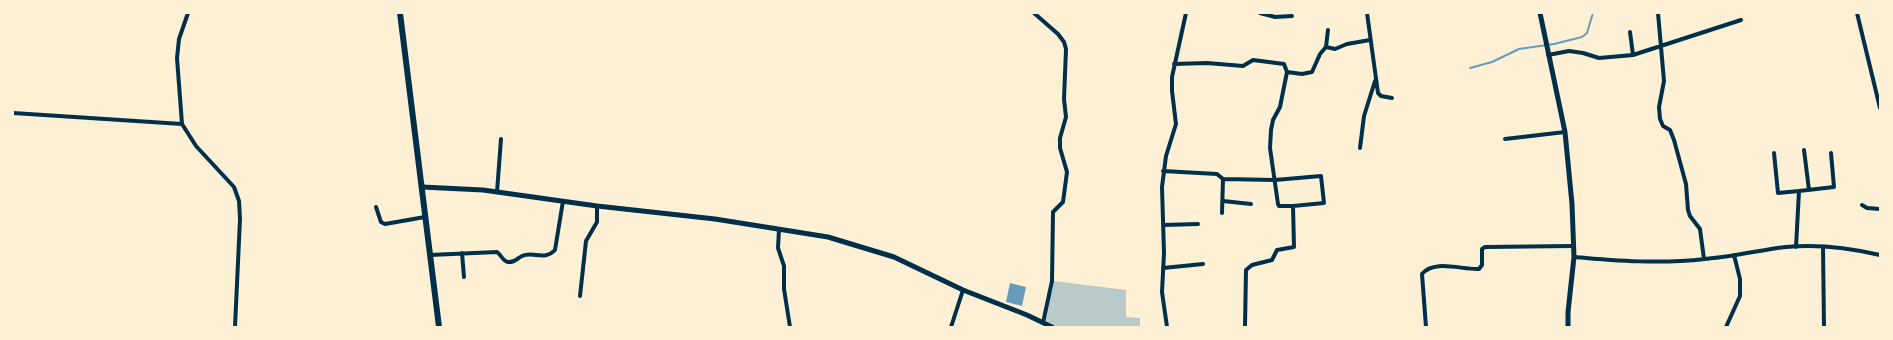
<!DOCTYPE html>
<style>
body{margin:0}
#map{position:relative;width:1893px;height:340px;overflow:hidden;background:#fdf0d5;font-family:"Fira Sans",sans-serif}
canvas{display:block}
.frame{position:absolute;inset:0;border:14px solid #fdf0d5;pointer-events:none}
</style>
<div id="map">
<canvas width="1893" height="340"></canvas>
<div class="frame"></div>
</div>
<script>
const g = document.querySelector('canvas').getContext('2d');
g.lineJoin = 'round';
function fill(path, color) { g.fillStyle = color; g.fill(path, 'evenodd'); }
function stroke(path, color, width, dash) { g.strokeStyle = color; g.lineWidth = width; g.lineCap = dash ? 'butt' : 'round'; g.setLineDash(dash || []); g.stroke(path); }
fill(new Path2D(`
 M1054,281L1126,290V317L1140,318V327H1058L1046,321Z`), '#b9caca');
fill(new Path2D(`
 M1010,283L1026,287L1022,306L1006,302Z`), '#669bbc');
stroke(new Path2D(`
 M1470,68L1492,62L1519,49L1554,44L1582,37L1587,33L1593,13`), '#669bbc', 2);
stroke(new Path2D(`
 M188,13L179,39L177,58L182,124L196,146L234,187L239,201L240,219L235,327
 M1034,13L1058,34L1064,42L1066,49L1064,99L1066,117L1060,138V148L1067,172L1063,202L1053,212L1052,281L1043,323
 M1260,13L1275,17L1292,16
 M1367,13L1378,93L1381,96L1392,98
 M1658,13L1664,81L1659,107L1660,119L1663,126L1670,130L1674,140L1686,184L1688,210L1690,216L1700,229L1704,259
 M1857,13L1880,108
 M1630,32L1633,55
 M1326,47L1335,49L1347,44L1370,40
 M1548,55L1569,51L1583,53L1599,58L1633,55L1741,20
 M1174,64L1207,63L1243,66L1253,60L1284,64L1287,72
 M13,113L182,124
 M1505,139L1565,132
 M1360,148L1364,116L1375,81
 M1804,150L1809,190
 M1774,153L1778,193L1799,191
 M1163,171L1217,174L1223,179L1222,213
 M1223,179L1275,180L1321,176L1324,203L1293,206H1279L1278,204L1270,148L1271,130L1273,120L1280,107L1287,72L1302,74L1312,72L1320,54L1326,47L1328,30
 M497,192L501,139
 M1223,201L1251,204
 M1862,205L1867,208L1880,209
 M376,207L381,222L385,224L425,217
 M1163,225L1198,224
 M779,229L778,248L784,266V289L790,327
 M1796,247L1799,191L1834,187L1831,153
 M1823,247L1824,327
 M462,253L464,277
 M430,255L497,252C501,255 503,261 508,262C515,263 517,258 522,256C533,251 545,261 555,250L563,201
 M1574,257C1618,261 1661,264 1705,259C1732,257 1759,250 1786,247C1817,244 1850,248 1880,255
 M1163,268L1203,264
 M580,296L586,241L597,222V206
 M951,327L963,290
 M1167,327L1162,292L1164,253L1162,187L1166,156L1176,124L1172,91V77L1186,13
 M1245,327L1246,270L1252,265L1272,260L1277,250L1294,247L1293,206
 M1426,327L1422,274C1434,259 1462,270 1479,269L1482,265V249L1485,247L1573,246
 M1726,327L1740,296V279L1734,255`), '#003049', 4);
stroke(new Path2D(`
 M1540,13L1565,132L1572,204L1574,257L1568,312V327
 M422,187L483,190L597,206L715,219L828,237L894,257L963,290L1027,315L1052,327`), '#003049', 5);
stroke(new Path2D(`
 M400,13L439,327`), '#003049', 6);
</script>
